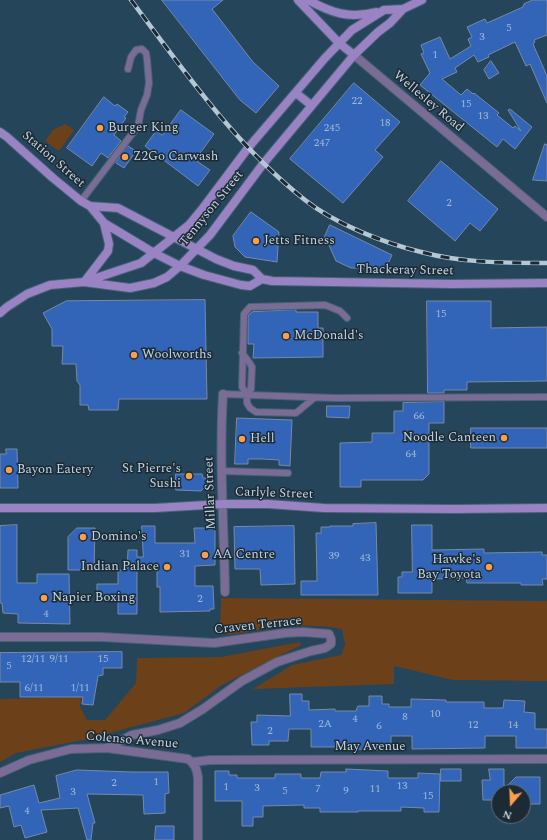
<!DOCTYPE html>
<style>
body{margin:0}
#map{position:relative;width:547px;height:840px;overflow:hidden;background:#25455b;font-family:Spectral,serif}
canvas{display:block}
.north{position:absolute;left:491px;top:784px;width:40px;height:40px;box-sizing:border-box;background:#1c2a34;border:1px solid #5f6e7a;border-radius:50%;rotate:199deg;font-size:11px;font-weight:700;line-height:16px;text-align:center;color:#c3d5e3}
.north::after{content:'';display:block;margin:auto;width:14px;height:18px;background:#fa9f4f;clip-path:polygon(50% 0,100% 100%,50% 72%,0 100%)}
</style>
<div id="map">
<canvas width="547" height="840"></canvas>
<div class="north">N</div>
</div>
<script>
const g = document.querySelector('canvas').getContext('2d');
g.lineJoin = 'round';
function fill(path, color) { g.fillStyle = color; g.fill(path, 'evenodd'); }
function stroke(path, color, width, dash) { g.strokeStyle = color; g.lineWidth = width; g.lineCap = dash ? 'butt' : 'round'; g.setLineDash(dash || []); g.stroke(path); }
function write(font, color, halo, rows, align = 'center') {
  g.font = font + ' Spectral,serif'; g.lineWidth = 3; g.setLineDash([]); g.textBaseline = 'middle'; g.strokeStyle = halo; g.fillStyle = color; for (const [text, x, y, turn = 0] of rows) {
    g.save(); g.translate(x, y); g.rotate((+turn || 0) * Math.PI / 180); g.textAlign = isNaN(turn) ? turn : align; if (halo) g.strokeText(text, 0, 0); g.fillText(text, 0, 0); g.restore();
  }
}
fill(new Path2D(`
 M65,124L74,130L59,151L45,141L53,130Z
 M221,598L547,601V681L453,680L394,666V684L253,689L292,665L341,655L345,645L342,629C304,621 265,629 227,635L220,628Z
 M300,642L301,645L222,685L184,713L88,739L16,753L0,762V699L81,697L80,707L87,720H105L136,683L137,658L221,657Z`), '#6c4018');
const building = new Path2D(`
 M162,0H223L212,9L253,62L279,86L256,113L240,100Z
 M533,0H547V35L534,40L535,42L533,44L547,76V103L530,64L526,66L515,42L488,55L489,57L478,62L474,55L455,68L457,72L442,79L461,95L467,89L473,94L474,93L499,113L497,115L513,128L515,126L521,131L508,110L510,109L532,127L515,149L503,139L497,147L420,85L430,73L421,54L424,53L421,45L440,37L450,59L471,46L468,39L472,37L467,27L485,19L487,23L523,7L524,4Z
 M491,61L499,73L489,79L484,70Z
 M354,83L400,122L375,150L383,157L343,203L290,159Z
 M104,97L115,106L117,104L128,112L124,117L126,118L114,135L121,141L108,158L101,153L92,166L67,148Z
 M181,110L214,134L195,160L210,170L198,186L145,146L156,131L162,135Z
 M545,144L547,145V181L533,180Z
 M128,146L136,151L124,168L116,163Z
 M441,161L498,209L480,231L470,223L455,241L408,201Z
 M251,212L279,232L277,262L245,257L235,247L233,236Z
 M330,225L392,255L386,268H351L336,261L328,243L323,241Z
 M205,300L207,399H119L118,410H89L88,405H80V385L77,381L76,364H62L63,346H52V329L43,313L66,301Z
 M427,301H491V328L547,327V381L467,382V390H444V393H428Z
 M296,310V312H318V328H323V357L253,358L254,344H248V316L252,312Z
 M444,402V423H429V474L423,480H361V487H340V443L372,442V433H394V411H403V403Z
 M327,406H350L349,418L327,417Z
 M237,418L292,420L290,466L279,465V460L263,459H248V464H235Z
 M471,428H547V448H471Z
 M6,449H17L18,488H0V454H6Z
 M176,474H202L203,478H207V485L201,491L176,490Z
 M376,523L378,595H301V581H317L316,533H321V527H330V526H353V524Z
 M17,525V583H37V574H69L70,624L18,623V614L3,613L2,603H0V526Z
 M412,525H432V550L484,549V553L542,552V555H547V579H542L543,585H521V583H467L466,578L432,579V593H398V577H402V572H412Z
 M142,526H155V543H195L194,528H215V565L195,566V586H213L214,609H210V611L160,612V587H157V567L137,568V614H118V599H97V584H118V570H127L128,550H137V557H143Z
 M294,526L295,584L261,585L260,569H235L234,527Z
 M77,528H95L94,570H68V537Z
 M122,652V668H103V675L98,676L93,705L82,704L83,697H20V682H0V653Z
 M290,694H302V701H309V710L335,709V711H356L357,708L358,706H369V696H382V704H389V707H411V699L446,700V702H484V708H503L504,700L525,701L524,712L535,713V729H547V748H516V736H485V748L412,749V736H391V747H377V750L338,748V747H311V729H289L288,741H269V745H252L251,722H257V715L290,716Z
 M346,769L388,771V778H418V773L440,774L439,812H424V808L401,807V811H358V812H320V808H304V805L263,806V817H253V826H242V801H215V771H229V775H237V778H275V774H301V778H320L321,772H346Z
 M441,769H461V781H441Z
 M489,769H504V789L516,777H540V804H523V792H499V800H483L482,780H490Z
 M77,770L132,772H168L169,793L165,794V813L144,814L143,795L87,794L95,823H93L91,840H87L78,808L41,810L47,832L25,838L21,825L14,827L9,806L0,808V795L34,785L39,803L60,798L56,776Z
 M156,826H174V840H155Z`);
fill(building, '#3265b7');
stroke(building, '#768aa9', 1);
const lane = new Path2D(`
 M81,201L138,126L141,110L147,95L149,83L147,59L146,53L142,49L136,50L131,57L128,69
 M242,353L249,362L252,367L251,389L247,394
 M223,394L335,398L547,397
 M314,398L296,413L256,412L250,408L247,403V394L242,387L244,314L250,307L325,305L340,311L347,318
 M222,471L288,473`);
const street = new Path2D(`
 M354,55L547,217
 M223,394C219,460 224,526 225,592
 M0,637H101L214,643L285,633L303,632L329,634L331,639V644L325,648L311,651L277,662L242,681L203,709L180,723L158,730L132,735L107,748
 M193,762L210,760L547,759
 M0,773L29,760L71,749L107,748L188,759C195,764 197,769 198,778V840`);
const secondary = new Path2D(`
 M298,0L339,43L354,55
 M308,0C332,13 349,19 376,12
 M296,93L311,105
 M0,132L7,137L53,178L81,201L90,206L118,208L216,259L234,266L253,270L262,279L272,281L453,284L547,283
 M90,206L104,223L154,253L180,266L204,275L241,285L250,286L262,279
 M85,281L108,251L109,244L104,223
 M87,281L141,263L189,225L203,208L248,148L325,58L352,30L384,10L403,9L422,0
 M0,313L7,307L27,294L50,285L84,282L130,288L154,283L167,277L180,266L210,235L263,164L354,55L378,32L390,23L403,9
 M0,508H155L223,504H268L324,508L454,509L547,508`);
stroke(lane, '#456276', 8);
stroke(street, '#456276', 10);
stroke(secondary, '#456276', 10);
stroke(lane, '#7a6c95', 6);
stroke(street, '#7a6c95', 8);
stroke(secondary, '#9983c3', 8);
const rail = new Path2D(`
 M131,0C184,71 235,145 305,200C335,224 384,243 421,252C462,263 505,263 547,263`);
stroke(rail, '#b3c7d5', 4.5);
stroke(rail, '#1c2a34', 3, [9]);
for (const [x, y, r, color] of [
 [100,128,4,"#fa9f4f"],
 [125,157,4,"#fa9f4f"],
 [256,241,4,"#fa9f4f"],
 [286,336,4,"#fa9f4f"],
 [134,355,4,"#fa9f4f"],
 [504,438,4,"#fa9f4f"],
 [242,439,4,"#fa9f4f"],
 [9,470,4,"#fa9f4f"],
 [189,476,4,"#fa9f4f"],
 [83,537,4,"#fa9f4f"],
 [205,555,4,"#fa9f4f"],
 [167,567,4,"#fa9f4f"],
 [489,567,4,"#fa9f4f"],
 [44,598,4,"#fa9f4f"]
]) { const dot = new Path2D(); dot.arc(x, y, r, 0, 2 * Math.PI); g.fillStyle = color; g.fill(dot); stroke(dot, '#1c2a34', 1.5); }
write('11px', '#9fb9d8', null, [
 ["5",509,29],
 ["3",482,38],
 ["1",435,56],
 ["22",357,102],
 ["15",466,105],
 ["13",483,117],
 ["18",385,124],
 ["245",332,129],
 ["247",322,144],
 ["2",449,204],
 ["15",441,315],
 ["66",419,417],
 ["64",411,455],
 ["31",185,555],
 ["39",334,557],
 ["43",365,559],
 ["2",200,600],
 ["4",46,615],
 ["12/11",33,660],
 ["9/11",59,660],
 ["15",103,660],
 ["5",9,667],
 ["6/11",34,689],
 ["1/11",80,689],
 ["10",435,715],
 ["8",405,718],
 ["4",355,720],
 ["2A",325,725],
 ["12",473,726],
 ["14",513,726],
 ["6",379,727],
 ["2",270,732],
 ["1",156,783],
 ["2",114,784],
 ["13",402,787],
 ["1",226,788],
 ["3",257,789],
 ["7",318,790],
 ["11",375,790],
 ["5",285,792],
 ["9",346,792],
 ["3",73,793],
 ["15",428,797],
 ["4",27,812]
]);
write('13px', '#c3d5e3', '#1c2a34', [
 ["Wellesley Road",428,102,40],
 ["Station Street",53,160,41],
 ["Tennyson Street",212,209,-51],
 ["Thackeray Street",405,271,1],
 ["Millar Street",211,493,-92],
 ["Carlyle Street",274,494,2],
 ["Craven Terrace",258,626,-6],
 ["Colenso Avenue",132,741,5],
 ["May Avenue",370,747]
]);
write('13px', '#c3d5e3', '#1c2a34', [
 ["Burger King",108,128],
 ["Z2Go Carwash",133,157],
 ["Jetts Fitness",264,241],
 ["McDonald's",294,336],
 ["Woolworths",142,355],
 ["Noodle Canteen",496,438,"right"],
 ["Hell",250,439],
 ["St Pierre's",181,469,"right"],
 ["Sushi",181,484,"right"],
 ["Bayon Eatery",17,470],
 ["Domino's",91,537],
 ["AA Centre",213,555],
 ["Hawke's",481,560,"right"],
 ["Bay Toyota",481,575,"right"],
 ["Indian Palace",159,567,"right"],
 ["Napier Boxing",52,598]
], 'left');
</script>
